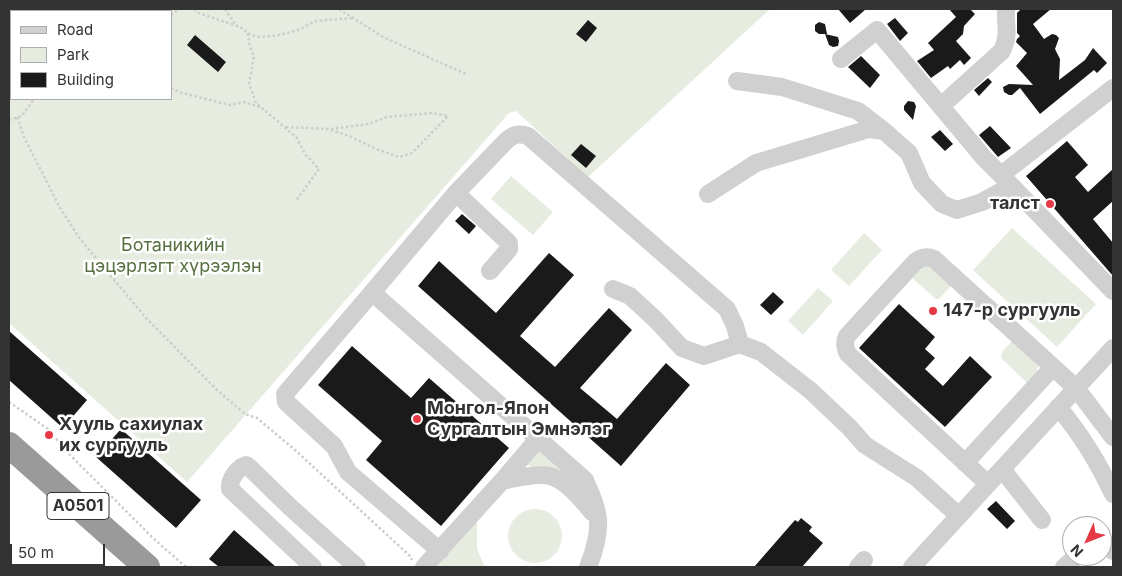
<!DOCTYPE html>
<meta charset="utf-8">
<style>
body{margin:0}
#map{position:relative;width:1122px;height:576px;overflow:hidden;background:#fff;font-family:Inter,sans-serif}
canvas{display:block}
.frame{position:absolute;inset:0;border:10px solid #333;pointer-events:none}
.legend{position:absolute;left:10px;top:10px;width:162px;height:90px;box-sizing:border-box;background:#fff;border:1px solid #adadad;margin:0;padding:6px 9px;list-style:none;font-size:15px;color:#333}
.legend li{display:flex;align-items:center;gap:10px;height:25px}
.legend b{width:25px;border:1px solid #adadad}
.north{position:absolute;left:1062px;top:516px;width:50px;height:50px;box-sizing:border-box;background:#fff;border:1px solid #adadad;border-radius:50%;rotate:226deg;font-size:14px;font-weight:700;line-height:20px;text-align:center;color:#333}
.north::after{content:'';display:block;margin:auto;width:18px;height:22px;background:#e63946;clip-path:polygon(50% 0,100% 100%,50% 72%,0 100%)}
.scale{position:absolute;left:10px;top:544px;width:95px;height:22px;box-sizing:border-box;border:2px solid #333;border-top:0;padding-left:6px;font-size:15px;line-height:18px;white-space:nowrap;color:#333;-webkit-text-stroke:4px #fff;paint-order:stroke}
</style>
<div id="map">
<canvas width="1122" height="576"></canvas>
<div class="frame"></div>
<ul class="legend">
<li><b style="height:6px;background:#d0d0d0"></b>Road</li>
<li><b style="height:14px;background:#e6ecdf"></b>Park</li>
<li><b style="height:14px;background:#1a1a1a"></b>Building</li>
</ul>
<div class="north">N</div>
<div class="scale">50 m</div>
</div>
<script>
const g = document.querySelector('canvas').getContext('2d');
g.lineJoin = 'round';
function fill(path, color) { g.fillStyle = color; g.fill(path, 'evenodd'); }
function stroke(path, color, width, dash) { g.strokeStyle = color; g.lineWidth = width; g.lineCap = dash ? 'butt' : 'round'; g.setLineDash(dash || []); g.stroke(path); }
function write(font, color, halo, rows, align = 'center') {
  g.font = font + ' Inter,sans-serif'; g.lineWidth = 5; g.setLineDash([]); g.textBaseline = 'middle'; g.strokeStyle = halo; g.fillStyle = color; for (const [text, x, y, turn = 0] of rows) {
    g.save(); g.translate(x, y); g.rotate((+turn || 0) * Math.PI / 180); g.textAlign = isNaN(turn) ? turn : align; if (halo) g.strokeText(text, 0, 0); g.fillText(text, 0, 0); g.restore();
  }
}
fill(new Path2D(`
 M9,9H770L588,177L516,111L509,113L187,482L9,323ZM11,11H171V99H11Z
 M511,176L553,212L533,235L491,199Z
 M1012,228L1096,304L1057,347L973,270Z
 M864,233L882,250L849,286L831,270Z
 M928,266L951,286L939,299H936L912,278L923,267Z
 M818,288L833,301L803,335L788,321Z
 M1012,341L1038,366L1037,371L1027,383L1001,358L1002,352Z
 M538,451L576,484L533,469L525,462Z
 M508 536a27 27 0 1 1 54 0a27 27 0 1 1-54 0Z
 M477,521V549L485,567H436Z`), '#e6ecdf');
fill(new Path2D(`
 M838,9H866L850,23Z
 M949,9H970L975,14L964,26L963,34L956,41L971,58L964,65L960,60L950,69L948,66L931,78L917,61L934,50L928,43L956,17Z
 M1021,9H1051L1033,24L1044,39L1052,34L1056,35L1059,38L1055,49L1060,59L1059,80L1085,60L1093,48L1107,63L1097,73L1094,70L1040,114L1020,88L1012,95H1009L1004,92L1003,87L1009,84L1033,85L1016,66L1027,53L1016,42L1017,39L1020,36L1017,33V13Z
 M895,18L908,33L900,41L887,24Z
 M588,20L597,28L586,42L576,34Z
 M819,22L825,24L827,34H819L815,31V25Z
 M825,34L838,37L839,41L838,46L833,47L829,45Z
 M195,35L226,62L218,72L187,45Z
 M861,56L880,75L870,88L848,67Z
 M988,78L992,82L979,96L974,90Z
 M908,101L914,102L916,106L913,120L904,110V106Z
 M990,126L1011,148L998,157L979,135Z
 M940,130L953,144L945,151L931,137Z
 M1067,141L1088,165L1075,177L1088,192L1113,169V201L1093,219L1113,243V276L1026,176Z
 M581,144L596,156L586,168L571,155Z
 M462,214L476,226L469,234L455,221Z
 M549,253L574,275L520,336L555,367L609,308L632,330L580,388L617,419L666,363L690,385L621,466L418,286L439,261L496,313Z
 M773,292L784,302L771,315L760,305Z
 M899,304L935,337L925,349L935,358L925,369L943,386L970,356L992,377L945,427L859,348Z
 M9,331L87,400L63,428L9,380Z
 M352,346L411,398L429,378L509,448L441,526L366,460L382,441L318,385Z
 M121,429L201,500L176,528L96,457Z
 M996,501L1015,521L1007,529L987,509Z
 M801,518L812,527L809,531L823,543L802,567H754L795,520L798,522Z
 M234,530L276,567H219L209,559Z`), '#1a1a1a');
stroke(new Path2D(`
 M195,9L196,12L240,27L251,35L260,37L279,35L298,30L316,21L353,18
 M225,9L235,24
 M339,9L383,37L466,74
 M108,11L110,9
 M171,15L179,9
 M248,33L249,43L254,57L249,83L256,103L296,137L305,154L319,169L296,201
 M171,88L182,93L230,105L244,102L260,107
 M17,117L25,139L60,208L80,239L146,318L217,390L245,414L257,418L295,450L410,556L412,560
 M9,120L22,116L34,99
 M286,127L328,129L349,136L376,149L399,157L412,153L448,116
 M331,129L368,124L387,117L432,113L448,116
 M9,402L48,429L70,455L155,540L186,567`), '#cdcdcd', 2.5, [2.5, 2.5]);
stroke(new Path2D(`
 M841,59L877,30L984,158L1001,175
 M737,81L782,87L858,111L884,131
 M1113,88L1001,175L1113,291
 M941,106L1002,51C1010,33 1005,27 1006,9
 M456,193L506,141C514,134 519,133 528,136L727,309L735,326L740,344
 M708,194L756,163L869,129L884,131L909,153L922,183L942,204L957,210L982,202L1011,186
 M613,289L630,296L656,320L682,348L704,356L740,344L761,352L811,391L850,428L865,445L917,478L959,516
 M370,295L456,193L509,243V249L490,271
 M1058,407C1081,434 1098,462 1113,494
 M965,463L1053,367
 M1002,469L1042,520
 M502,481L538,439
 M988,484L848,354C845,349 844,342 847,336L915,262C921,257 927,256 934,259L1076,388L1113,437
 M1102,544L1108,545L1113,551
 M440,551L348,472L334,446L286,402L285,394L370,295H375L585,480C589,490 595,502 597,513C601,529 594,553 588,567
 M313,567L230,489C229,480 237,468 246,465L250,468L290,507L357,567
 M424,567L502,481C515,478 537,473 550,476C566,480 582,500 592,512
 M858,567L864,560
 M912,567L1113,348
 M1064,567L1077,556`), '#d0d0d0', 18);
stroke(new Path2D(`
 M9,445L147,567`), '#9a9a9a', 26);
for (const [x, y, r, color] of [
 [1050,204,5,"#e63946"],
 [933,311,5,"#e63946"],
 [417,419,5,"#e63946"],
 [49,435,5,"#e63946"]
]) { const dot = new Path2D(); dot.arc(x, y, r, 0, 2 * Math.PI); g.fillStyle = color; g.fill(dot); stroke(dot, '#fff', 2); }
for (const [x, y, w] of [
 [78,506,62]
]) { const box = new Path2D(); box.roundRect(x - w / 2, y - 13.5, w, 27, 4); g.fillStyle = '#fff'; g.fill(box); stroke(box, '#333', 1); }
write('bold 16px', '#333', null, [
 ["A0501",78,506]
]);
write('bold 18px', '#333', '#fff', [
 ["талст",1040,204,"right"],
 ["147-р сургууль",943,311],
 ["Монгол-Япон",427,409],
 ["Сургалтын Эмнэлэг",427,430],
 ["Хууль сахиулах",59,425],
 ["их сургууль",59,446]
], 'left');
write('18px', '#56703f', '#fff', [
 ["Ботаникийн",173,246],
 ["цэцэрлэгт хүрээлэн",173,267]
]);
</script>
